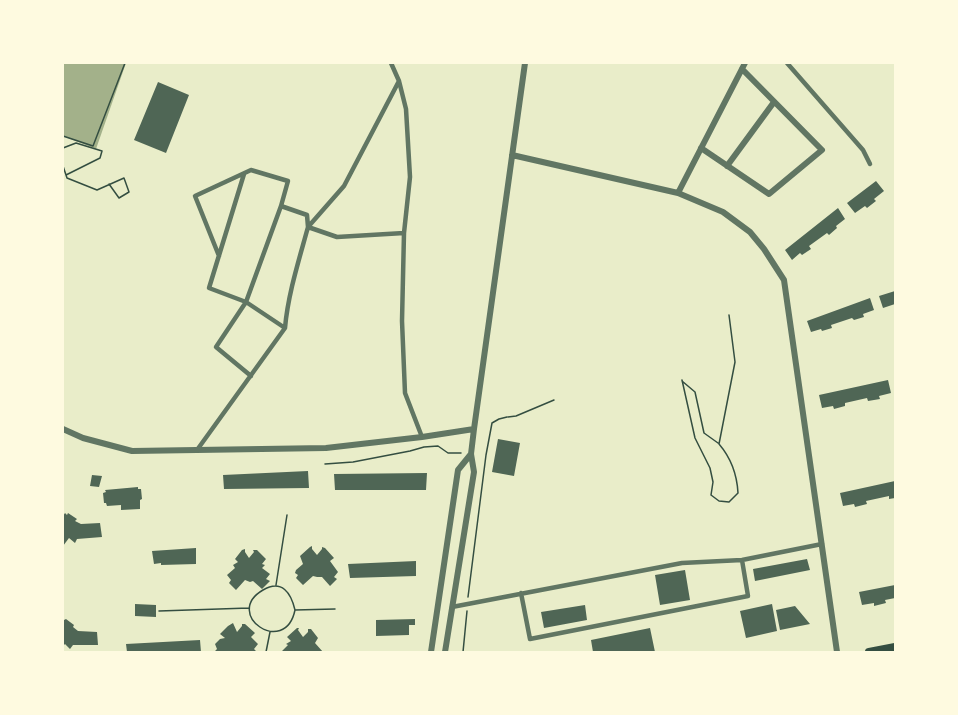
<!DOCTYPE html>
<style>
body{margin:0}
#map{position:relative;width:958px;height:715px;overflow:hidden;background:#e9edc9;font-family:Lato,sans-serif}
canvas{display:block}
.frame{position:absolute;inset:0;border:64px solid #fefae0;pointer-events:none}
</style>
<div id="map">
<canvas width="958" height="715"></canvas>
<div class="frame"></div>
</div>
<script>
const g = document.querySelector('canvas').getContext('2d');
g.lineJoin = 'round';
function fill(path, color) { g.fillStyle = color; g.fill(path, 'evenodd'); }
function stroke(path, color, width, dash) { g.strokeStyle = color; g.lineWidth = width; g.lineCap = dash ? 'butt' : 'round'; g.setLineDash(dash || []); g.stroke(path); }
fill(new Path2D(`
 M63,63H126L96,149L63,136Z`), '#a3b18a');
fill(new Path2D(`
 M158,82L189,95L166,153L134,140Z
 M876,181L884,191L874,199L876,201L867,208L865,206L855,213L847,203Z
 M838,208L845,219L836,226L837,228L829,235L827,233L809,246L811,249L802,255L800,253L792,260L785,250Z
 M895,291V304L883,308L879,296Z
 M870,298L874,310L863,314L864,317L854,320L852,318L831,325L832,328L822,331L821,329L811,332L807,321Z
 M888,380L891,393L879,396L880,399L868,401L867,398L845,403V406L834,409L833,406L822,408L819,395Z
 M498,439L520,443L514,476L492,472Z
 M308,471L309,488L224,489L223,475Z
 M427,473L426,490H335L334,474Z
 M92,475L102,476L99,487L90,486Z
 M895,481V498L889,499V496L866,501L867,504L855,507L854,504L843,506L840,493Z
 M138,487V489H141L142,499L140,500V509L121,510V505L107,506L106,503H104L103,493L106,492L105,490Z
 M65,513L67,515L68,513L77,519L75,521L81,524L100,523L102,537L77,539L75,543L69,538L63,546V516Z
 M312,546V549L317,555L322,549V547L325,548L334,558L330,561L338,572L334,577L337,579L330,586L322,577H317L313,576L303,585L296,578L298,575L295,573L296,570L303,564L300,556L310,547Z
 M196,548V564L161,565V563L154,564L152,551Z
 M245,549V552L249,558L254,552L253,550H257L266,559L262,564L265,565L262,568L270,574L266,579L270,581L262,589L253,581L250,582L245,580L236,590L229,583L231,580L227,575L235,568L233,565L238,562L235,559L242,550Z
 M807,559L810,570L755,581L753,569Z
 M416,561V576L350,578L348,564Z
 M685,570L690,600L660,605L655,575Z
 M895,585V598L885,600L886,603L874,606V603L862,605L859,592Z
 M135,604L156,605V617L135,616Z
 M772,604L777,631L746,638L740,611Z
 M585,605L587,620L544,628L541,612Z
 M795,606L810,624L780,630L776,610Z
 M63,619L64,620L66,619L74,625L73,627L78,631L97,632L98,645H73L70,649L65,644L63,646Z
 M415,619V625H409V635L376,636V620Z
 M233,623L237,632L242,626V624H245L255,633L251,637L258,644L254,649L257,652H214L217,649L215,644L220,639L225,638L220,634L228,626Z
 M297,628H299L298,630L303,637L308,632V629H311L318,638L315,643L323,652H281L288,645L286,644L291,641L287,637Z
 M650,628L655,652H593L591,640Z
 M200,640L201,652H127L126,644Z`), '#4f6655');
stroke(new Path2D(`
 M63,136L93,146L125,63
 M63,148L76,143L102,151L100,158L66,175L63,166
 M66,175L67,178L97,190L124,178L129,192L119,198L109,184
 M682,380L695,438L710,468L713,482L711,495L719,501L729,502L738,493C737,474 731,458 719,444L735,362L729,315
 M682,381L695,392L704,433L718,443
 M508,417L516,416L554,400
 M325,464L353,462L410,451L424,447L438,446L448,453H461
 M276,585L287,515
 M468,597L486,455L492,423L499,419L507,417
 M295,610C291,593 282,579 263,590C222,614 285,658 295,610L335,609
 M159,611L249,608
 M266,652L270,632
 M463,652L467,611`), '#344e41', 1.5);
stroke(new Path2D(`
 M391,63L399,81L406,109L410,177L404,233L402,321L405,393L422,437
 M787,63L863,150L870,164
 M244,174L209,288L246,302L285,328
 M308,227L344,186L399,81
 M219,256L195,196L251,170L288,181L281,206L307,215L308,227
 M251,376L216,347L246,302L281,206
 M197,450L285,328C288,294 299,260 308,227L337,237L404,233
 M521,593L530,639L748,596L742,560
 M452,607L682,563L742,560L822,544`), '#617663', 4.5);
stroke(new Path2D(`
 M701,148L769,194L822,150L742,69
 M512,155L678,193L723,212L750,232L764,249L784,280L837,652
 M727,166L774,102
 M678,193L745,63
 M63,429L83,438L132,451L326,448L422,437L474,429
 M431,652L458,470L471,454
 M445,652L474,472L471,454L474,429L525,63`), '#617663', 6);
stroke(new Path2D(`
 M869,652L895,647`), '#344e41', 8);
</script>
